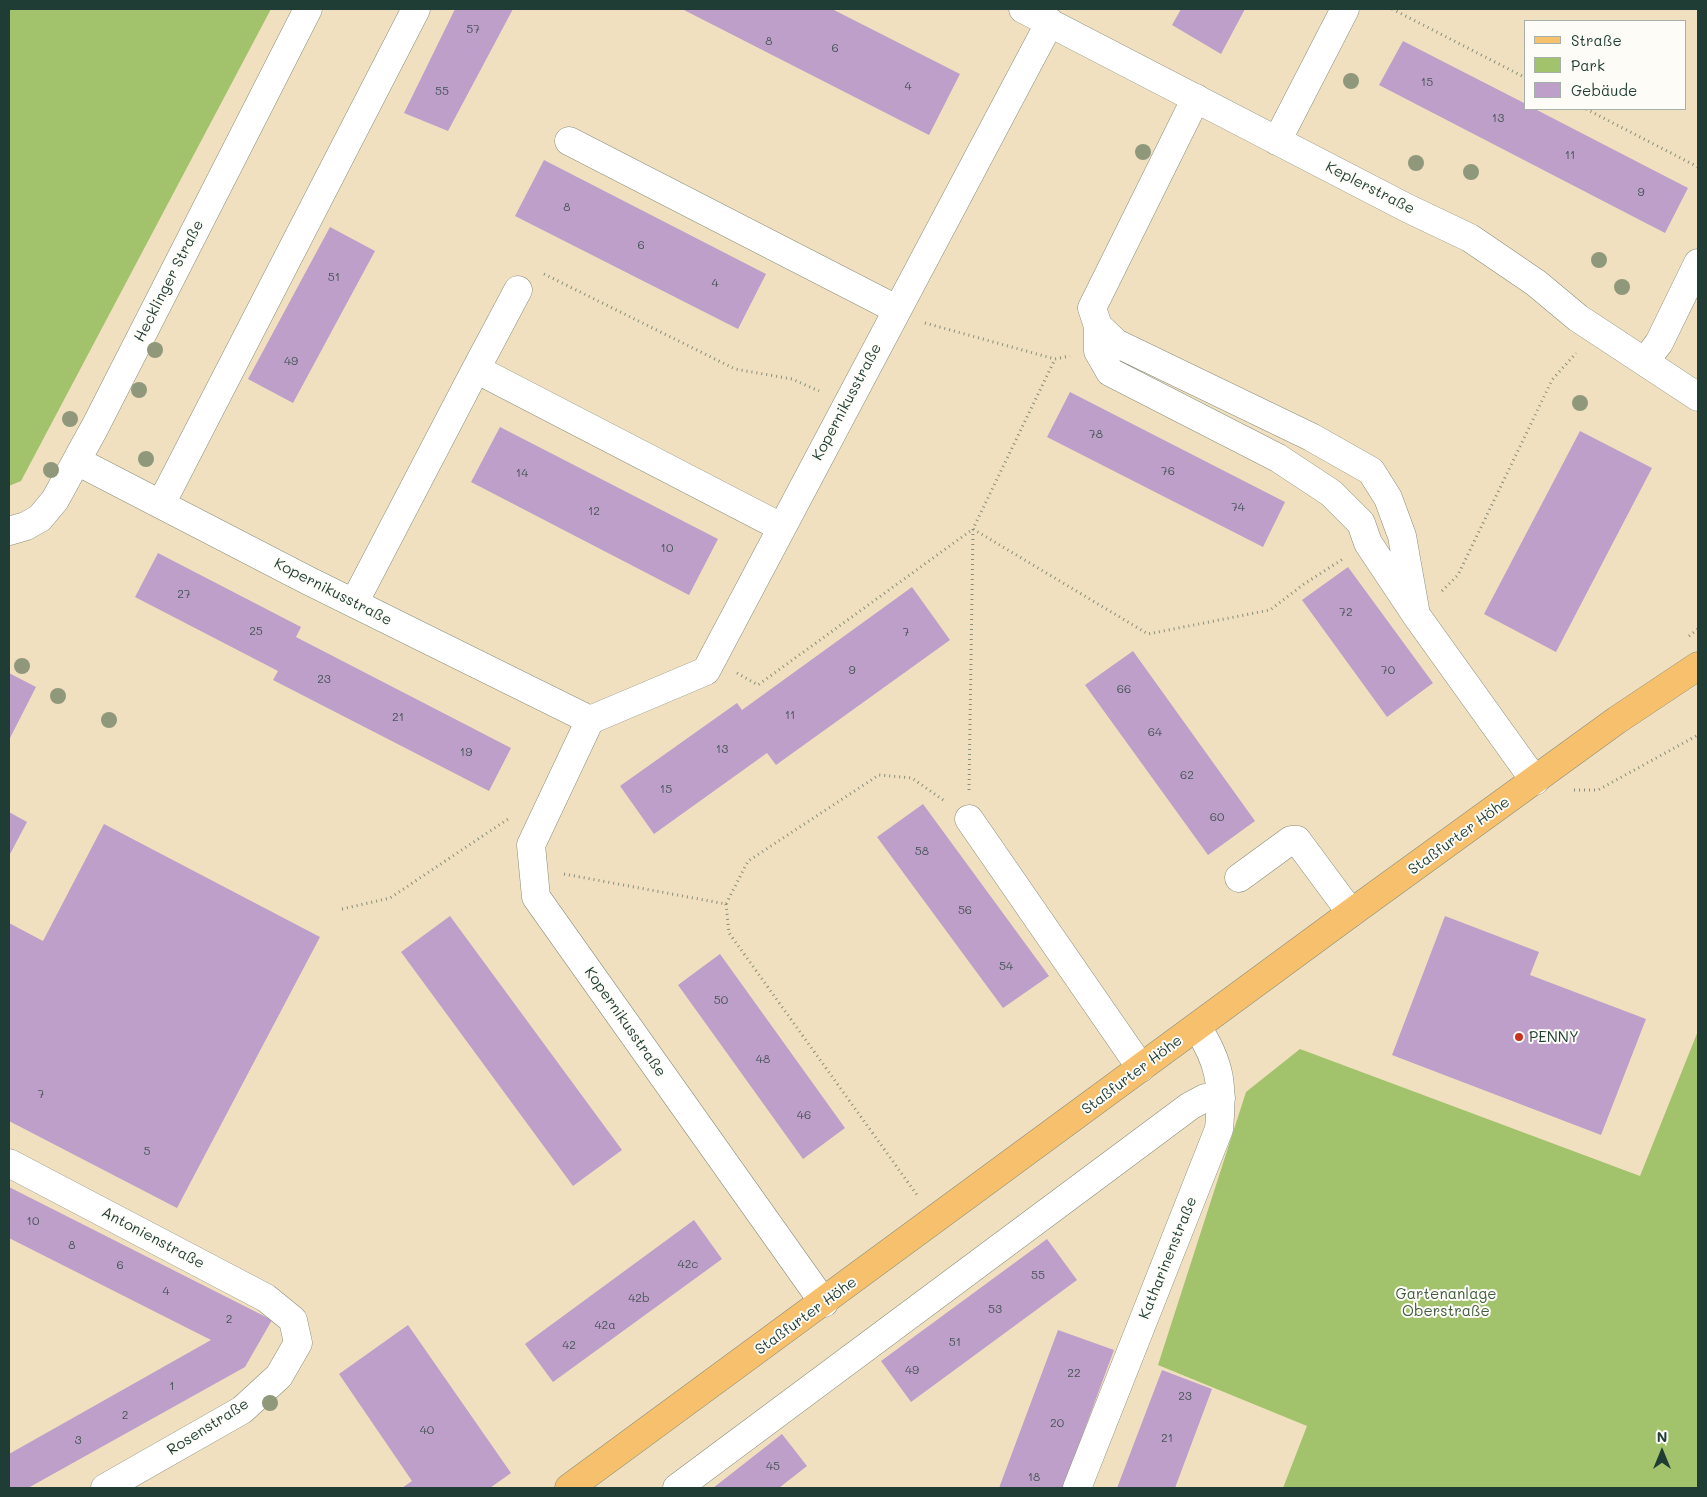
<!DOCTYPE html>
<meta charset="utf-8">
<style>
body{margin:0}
#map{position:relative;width:1707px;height:1497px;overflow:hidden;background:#f0e0c0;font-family:Mali,sans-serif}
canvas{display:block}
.frame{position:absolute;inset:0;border:10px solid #1f3d34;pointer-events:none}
.legend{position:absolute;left:1524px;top:20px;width:162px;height:90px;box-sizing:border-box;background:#fdfcf7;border:1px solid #a4b0a9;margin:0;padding:6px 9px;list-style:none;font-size:15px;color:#1f3d34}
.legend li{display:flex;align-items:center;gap:10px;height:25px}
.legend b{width:25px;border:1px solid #a4b0a9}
.north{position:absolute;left:1637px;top:1427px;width:50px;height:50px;-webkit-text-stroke:4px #fdfcf7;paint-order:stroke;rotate:0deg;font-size:14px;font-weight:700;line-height:20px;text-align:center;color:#1f3d34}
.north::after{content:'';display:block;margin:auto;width:18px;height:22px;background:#1f3d34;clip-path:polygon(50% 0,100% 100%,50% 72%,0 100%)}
</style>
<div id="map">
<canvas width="1707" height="1497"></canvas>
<div class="frame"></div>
<ul class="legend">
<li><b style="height:6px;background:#f7c06c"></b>Straße</li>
<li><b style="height:14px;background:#a2c36c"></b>Park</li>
<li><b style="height:14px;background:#be9fc9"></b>Gebäude</li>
</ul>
<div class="north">N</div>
</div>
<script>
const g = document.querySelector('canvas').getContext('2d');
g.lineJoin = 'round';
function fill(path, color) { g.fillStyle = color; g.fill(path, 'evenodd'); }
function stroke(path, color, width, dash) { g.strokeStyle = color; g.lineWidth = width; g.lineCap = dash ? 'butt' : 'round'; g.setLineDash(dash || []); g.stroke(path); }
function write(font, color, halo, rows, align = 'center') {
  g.font = font + ' Mali,sans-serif'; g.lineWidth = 4; g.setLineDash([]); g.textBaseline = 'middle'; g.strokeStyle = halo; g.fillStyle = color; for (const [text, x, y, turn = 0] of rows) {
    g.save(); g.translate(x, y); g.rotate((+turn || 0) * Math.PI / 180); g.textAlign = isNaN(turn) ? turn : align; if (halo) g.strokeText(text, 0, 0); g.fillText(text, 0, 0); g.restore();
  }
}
fill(new Path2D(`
 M9,9H271L21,481L9,486Z
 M1698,1031V1488H1283L1307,1426L1158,1365L1246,1092L1300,1049L1640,1176Z`), '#a2c36c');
fill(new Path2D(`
 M455,9H513L448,131L404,113Z
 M682,9H832L960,74L929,135Z
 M1181,9H1245L1221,54L1172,25Z
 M1403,41L1526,104V109H1535L1688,188L1665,233L1379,85Z
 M544,160L766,274L738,329L515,216Z
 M330,227L375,251L293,403L248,379Z
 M1070,392L1285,502L1263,547L1047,437Z
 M500,427L718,539L689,595L471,482Z
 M1580,431L1652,468L1556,652L1484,614Z
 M158,553L301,627L296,637L511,748L489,791L273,680L278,671L135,597Z
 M1348,567L1433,683L1387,717L1302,600Z
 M912,587L950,640L776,765L767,753L654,834L620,786L737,703L742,710Z
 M1133,651L1255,821L1208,855L1085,685Z
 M9,673L36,687L9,740Z
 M923,804L1049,976L1003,1008L877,837Z
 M9,812L27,822L9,856Z
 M104,824L320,937L177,1208L9,1121V923L43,941Z
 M450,916L622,1150L573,1186L401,952Z
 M1445,916L1539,952L1530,975L1646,1019L1601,1135L1392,1055Z
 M720,954L845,1128L803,1159L678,985Z
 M9,1187L272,1320L245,1367L28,1488H9V1454L211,1340L9,1238Z
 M694,1220L722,1259L553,1382L525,1344Z
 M1047,1239L1077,1280L911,1402L881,1361Z
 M408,1325L511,1473L490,1488H402L412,1481L339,1374Z
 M1058,1330L1114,1350L1063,1488H999Z
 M1162,1370L1212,1389L1175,1488H1117Z
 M782,1434L807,1466L779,1488H713Z`), '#be9fc9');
const minor = new Path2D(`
 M1023,9L1407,208L1470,238L1536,283L1578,318L1698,397
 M1196,98L1092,308L1098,326L1116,343L1311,437L1371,471L1388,498L1402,536L1416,615
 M569,141L896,309
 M1277,141L1345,9
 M1098,326V351L1110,372L1278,458L1331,493L1361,523L1368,543L1416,615L1535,781
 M1645,361L1659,343L1698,263
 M476,369L518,290
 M77,461L307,580L590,720L706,671L1050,22
 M161,504L416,9
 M9,531L26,526L40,518L55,500L96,425L308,9
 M354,603L476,369L781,527
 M590,720L531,845L536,897L824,1303
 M969,819L1141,1068
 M1239,878L1291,840H1297L1351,913
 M9,1163L266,1298L293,1320L298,1343L279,1376L242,1410L105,1488
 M677,1488L1190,1106L1205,1098H1221
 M1077,1488L1219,1129C1223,1086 1221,1064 1197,1027`);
const major = new Path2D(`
 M569,1488L1351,913L1617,720L1698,666`);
stroke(minor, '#888e7a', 29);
stroke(major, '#888e7a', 29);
stroke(new Path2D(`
 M1392,9L1526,78
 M1586,109L1698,167
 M544,274L735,369L792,379L819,391
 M925,323L1055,359L1070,356
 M1442,591L1458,575L1552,380L1576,353
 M1689,636L1698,629
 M737,673L758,685L973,529L1148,634L1270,610L1304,584L1343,559
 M969,790L973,529L1055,359
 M1574,790H1598L1698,735
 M564,874L726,904L748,861L879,775L912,778L946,802
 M726,904L729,933L917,1195
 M342,909L390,898L508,819`), '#888e7a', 3, [1, 4]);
stroke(minor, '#fff', 28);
stroke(major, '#f7c06c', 28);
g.fillStyle = '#8f987b';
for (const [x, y] of [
 [1351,81],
 [1143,152],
 [1416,163],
 [1471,172],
 [1599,260],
 [1622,287],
 [155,350],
 [139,390],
 [1580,403],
 [70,419],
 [146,459],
 [51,470],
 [22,666],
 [58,696],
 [109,720],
 [270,1403]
]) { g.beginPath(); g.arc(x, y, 8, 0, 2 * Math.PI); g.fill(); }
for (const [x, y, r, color] of [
 [1519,1037,5,"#c8321e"]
]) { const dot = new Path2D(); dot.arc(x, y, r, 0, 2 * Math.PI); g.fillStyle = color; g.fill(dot); stroke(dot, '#fdfcf7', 2); }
write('12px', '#475659', null, [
 ["57",473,29],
 ["8",769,41],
 ["6",835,48],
 ["15",1427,82],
 ["4",908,86],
 ["55",442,91],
 ["13",1498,118],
 ["11",1570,155],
 ["9",1641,192],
 ["8",567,207],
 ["6",641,245],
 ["51",334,277],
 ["4",715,283],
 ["49",291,361],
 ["78",1096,434],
 ["76",1168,471],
 ["14",522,473],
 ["74",1238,507],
 ["12",594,511],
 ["10",667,548],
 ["27",184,594],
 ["72",1346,612],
 ["25",256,631],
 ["7",906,632],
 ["9",852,670],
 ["70",1388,670],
 ["23",324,679],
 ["66",1124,689],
 ["11",790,715],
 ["21",398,717],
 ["64",1155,732],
 ["13",722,749],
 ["19",466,752],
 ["62",1187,775],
 ["15",666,789],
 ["60",1217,817],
 ["58",922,851],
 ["56",965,910],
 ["54",1006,966],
 ["50",721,1000],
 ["48",763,1059],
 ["7",41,1094],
 ["46",804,1115],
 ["5",147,1151],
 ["10",33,1221],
 ["8",72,1245],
 ["42c",688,1264],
 ["6",120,1265],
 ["55",1038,1275],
 ["4",166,1291],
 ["42b",639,1298],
 ["53",995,1309],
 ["2",229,1319],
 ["42a",605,1325],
 ["51",955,1342],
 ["42",569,1345],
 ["49",912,1370],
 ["22",1074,1373],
 ["1",172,1386],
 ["23",1185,1396],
 ["2",125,1415],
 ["20",1057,1423],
 ["40",427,1430],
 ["21",1167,1438],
 ["3",78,1440],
 ["45",773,1466],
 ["18",1034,1477]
]);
write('15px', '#1f3d34', '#fdfcf7', [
 ["Keplerstraße",1370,188,27],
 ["Hecklinger Straße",169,281,-63],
 ["Kopernikusstraße",847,402,-62],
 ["Kopernikusstraße",333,592,27],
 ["Staßfurter Höhe",1459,836,-36],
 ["Kopernikusstraße",625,1022,55],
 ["Staßfurter Höhe",1132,1075,-37],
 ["Antonienstraße",153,1238,28],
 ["Katharinenstraße",1168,1258,-68],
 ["Staßfurter Höhe",806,1316,-36],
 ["Rosenstraße",208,1427,-32]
]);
write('15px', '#1f3d34', '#fdfcf7', [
 ["PENNY",1529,1037]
], 'left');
write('15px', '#405e42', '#fdfcf7', [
 ["Gartenanlage",1446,1294],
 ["Oberstraße",1446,1311]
]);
</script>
